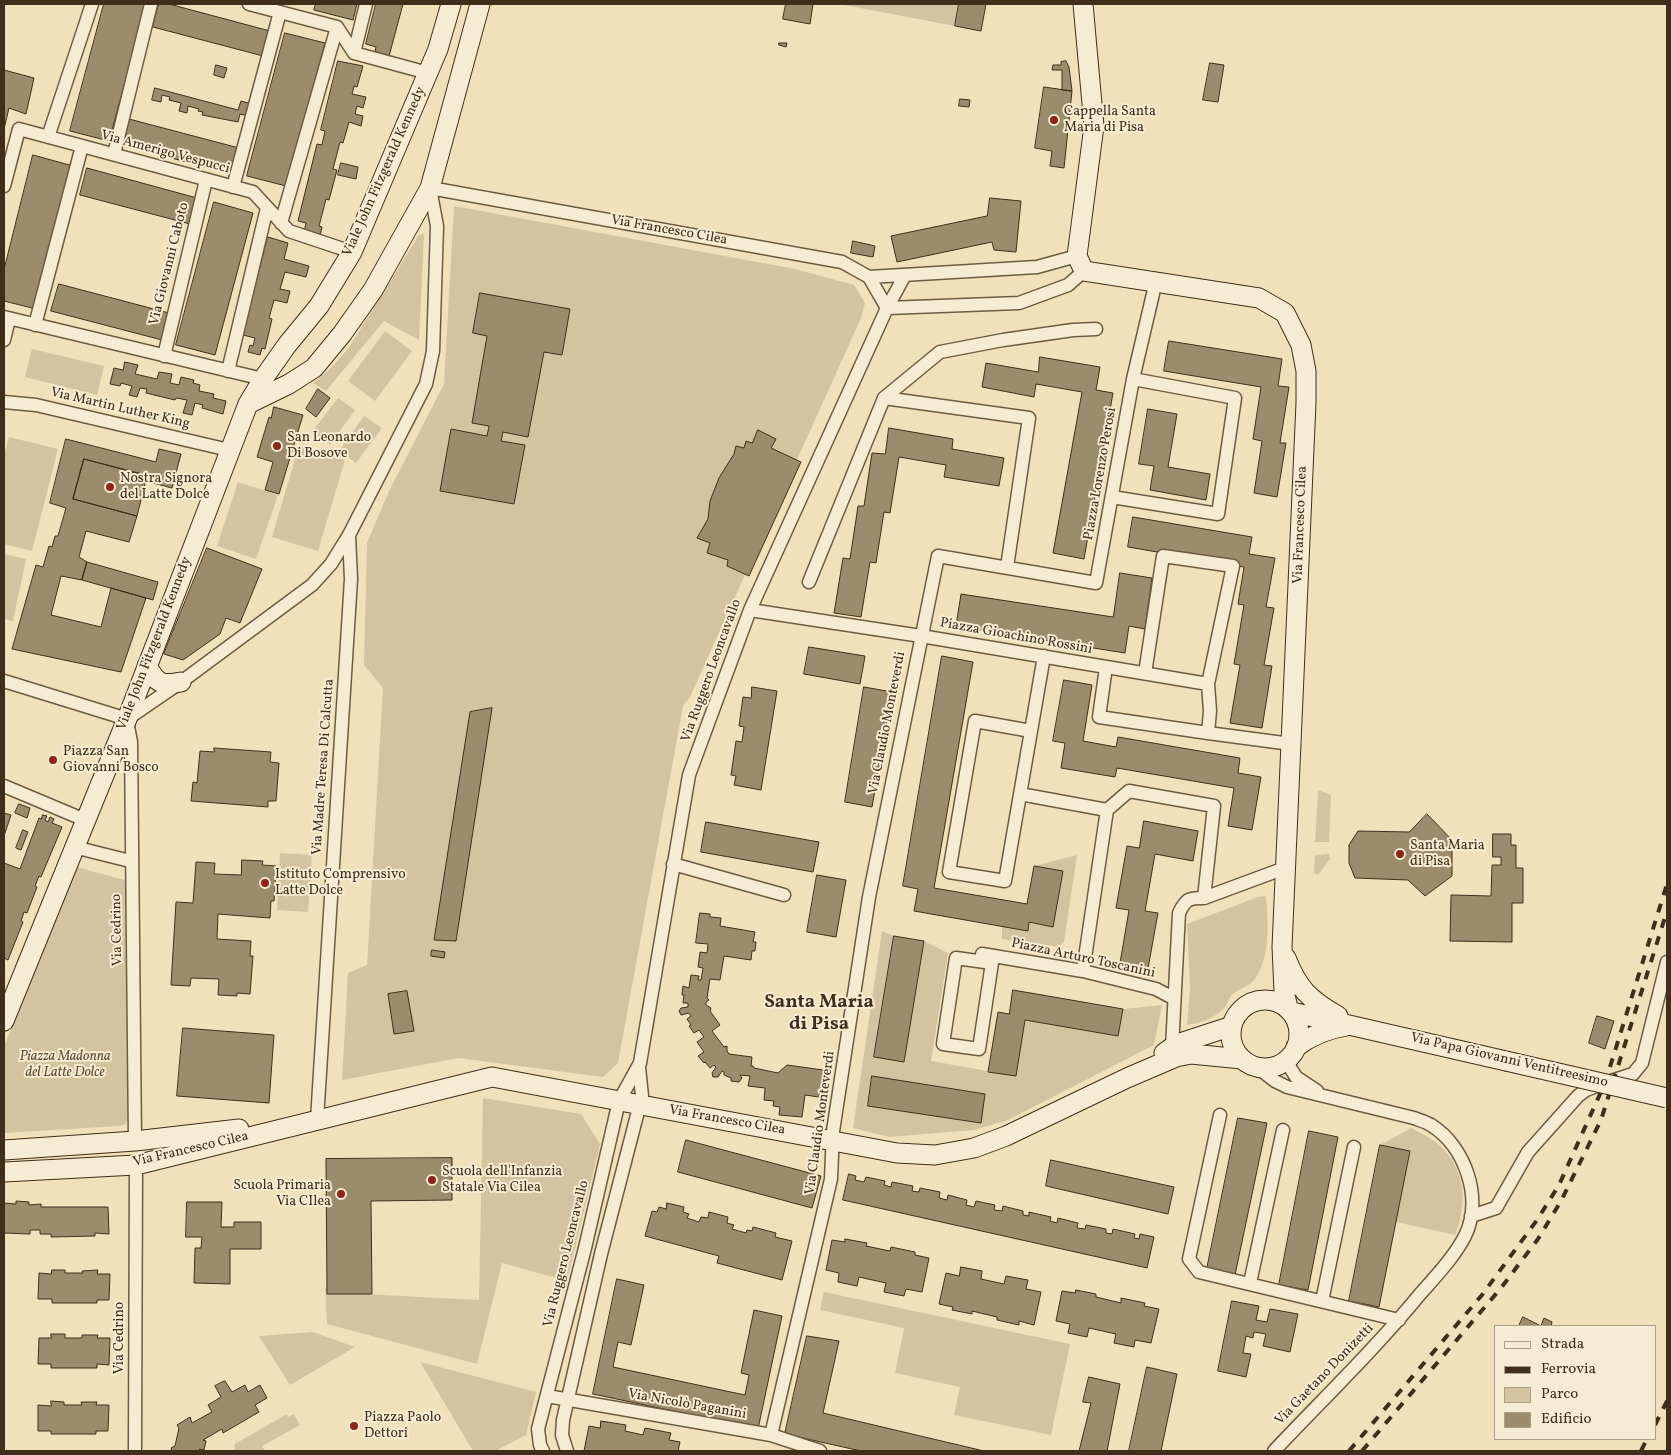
<!DOCTYPE html>
<meta charset="utf-8">
<style>
body{margin:0}
#map{position:relative;width:1671px;height:1455px;overflow:hidden;background:#f1e1bb;font-family:Vollkorn,serif}
canvas{display:block}
.frame{position:absolute;inset:0;border:5px solid #3f2f1a;pointer-events:none}
.legend{position:absolute;left:1494px;top:1325px;width:162px;height:115px;box-sizing:border-box;background:#f6ecd3;border:1px solid #ada089;margin:0;padding:6px 9px;list-style:none;font-size:15px;color:#3f2f1a}
.legend li{display:flex;align-items:center;gap:10px;height:25px}
.legend b{width:25px;border:1px solid #ada089}
</style>
<div id="map">
<canvas width="1671" height="1455"></canvas>
<div class="frame"></div>
<ul class="legend">
<li><b style="height:6px;background:#f6ecd3"></b>Strada</li>
<li><b style="height:6px;background:#3f2f1a"></b>Ferrovia</li>
<li><b style="height:14px;background:#d3c3a0"></b>Parco</li>
<li><b style="height:14px;background:#9c8c6e"></b>Edificio</li>
</ul>
</div>
<script>
const g = document.querySelector('canvas').getContext('2d');
g.lineJoin = 'round';
function fill(path, color) { g.fillStyle = color; g.fill(path, 'evenodd'); }
function stroke(path, color, width, dash) { g.strokeStyle = color; g.lineWidth = width; g.lineCap = dash ? 'butt' : 'round'; g.setLineDash(dash || []); g.stroke(path); }
function write(font, color, halo, rows, align = 'center') {
  g.font = font + ' Vollkorn,serif'; g.lineWidth = 4; g.setLineDash([]); g.textBaseline = 'middle'; g.strokeStyle = halo; g.fillStyle = color; for (const [text, x, y, turn = 0] of rows) {
    g.save(); g.translate(x, y); g.rotate((+turn || 0) * Math.PI / 180); g.textAlign = isNaN(turn) ? turn : align; if (halo) g.strokeText(text, 0, 0); g.fillText(text, 0, 0); g.restore();
  }
}
fill(new Path2D(`
 M839,4H959L955,26Z
 M454,206L795,269L854,285L865,303L861,318L690,697L683,706L618,1063L603,1077L459,1058L342,1080L348,973L367,965L383,688L364,665L367,543L389,491L444,384Z
 M424,234L419,340L384,321L326,391L313,383L328,371L348,349L419,235Z
 M385,331L412,351L375,401L348,381Z
 M32,349L104,366L97,395L25,377Z
 M338,398L355,410L330,445L312,432Z
 M364,416L382,428L356,463L339,451Z
 M9,437L58,449L32,551L4,544V456Z
 M299,446L345,460L318,551L272,537Z
 M238,482L278,495L256,559L217,546Z
 M4,554L26,559L13,621L4,619Z
 M1318,790L1331,795L1329,842H1315Z
 M280,853L312,855L308,912L277,910Z
 M1329,854L1330,859L1318,875L1314,873L1315,855Z
 M1077,855L1064,942L1059,947L1002,939V926L1028,930L1029,922L1053,926L1063,871L1034,866Z
 M77,867L128,881V1119L125,1124L120,1126L4,1133V1047Z
 M1266,896C1268,922 1271,956 1255,979C1249,987 1239,988 1233,994C1229,997 1228,1003 1225,1007C1216,1018 1200,1023 1187,1025L1190,990L1187,924L1258,897Z
 M882,931L894,936L874,1057L904,1061L924,941L948,953L931,1061L1016,1076L1025,1020L1118,1036L1123,1009L1162,1005L1154,1045L1008,1120L974,1130L889,1137L853,1128Z
 M483,1098L581,1114L600,1144L567,1281L502,1263L477,1364L327,1324L325,1287L364,1294L479,1300Z
 M1411,1128C1420,1133 1430,1137 1438,1144C1466,1168 1468,1203 1455,1235L1396,1222L1410,1151L1380,1145Z
 M824,1292L1070,1344L1051,1435L954,1415L960,1387L895,1373L904,1328L820,1310Z
 M313,1332L355,1347L290,1385L259,1336Z
 M420,1362L536,1392L526,1435L495,1451H473Z
 M287,1414L288,1417L294,1414L300,1425L262,1446L265,1451H240L234,1450L235,1444Z`), '#d3c3a0');
const building = new Path2D(`
 M104,4H146L109,141L70,131Z
 M159,4H169L270,31L263,56L153,27Z
 M316,4H357L353,20L314,10Z
 M376,4H403L388,60L374,56L376,47L366,44Z
 M786,4H813L810,24L783,19Z
 M959,4H986L981,31L955,26Z
 M285,33L325,43L286,186L247,176Z
 M779,43H787L786,47L779,45Z
 M338,61L363,66L357,87L354,86L352,94L366,97L363,108L357,106L355,114L363,116L361,126L349,122L343,143L340,142L333,169L337,170L329,200L326,199L319,226L322,227L320,236L304,232L306,223L298,221L317,144L322,145L325,131L321,130Z
 M1066,61L1069,67L1072,91L1062,90V70H1052L1053,65H1061V62Z
 M1210,63L1224,65L1218,102L1203,100Z
 M216,65L227,68L224,78L214,75Z
 M4,70L34,78L26,114L9,108L4,129Z
 M1044,87L1072,91L1064,168L1050,166L1052,151L1035,148Z
 M155,88L238,110L241,101L252,104L248,116L240,114L238,122L202,115L203,112L198,111L199,109L188,106L187,113L179,111L181,103L169,100L170,97L162,95L161,102L152,100Z
 M960,99L970,100L969,107L959,106Z
 M129,119L239,148L232,174L122,145Z
 M33,155L73,166L36,309L4,301V270Z
 M341,163L358,167L356,179L338,175Z
 M87,168L197,198L190,224L80,195Z
 M990,198L1021,201L1016,252L994,250L992,242L897,262L891,236L987,216Z
 M214,202L253,213L215,355L176,345Z
 M268,237L288,243L284,259L309,266L306,277L285,272L280,289L290,291L287,303L274,300L269,318L272,319L265,349L262,348L260,355L248,352L250,345L253,346L255,338L243,335Z
 M853,241L875,246L873,257L851,253Z
 M59,284L169,313L162,340L51,311Z
 M480,293L570,309L562,355L544,352L528,437L503,432L501,441L525,445L514,504L440,491L451,429L487,436L489,426L472,423L487,336L473,333Z
 M1169,341L1282,359L1278,386L1289,387L1280,443H1286L1277,497L1254,493L1262,441L1253,439L1261,387L1164,371Z
 M1040,357L1100,367L1096,390L1113,393L1084,559L1053,553L1082,392L1036,384L1034,397L982,387L986,363L1038,372Z
 M125,362L138,365L135,374L157,379L159,372L172,374L170,383L179,385L181,377L194,380L193,383L200,385L199,391L214,394L213,398L226,401L223,414L202,408L203,405L195,403L192,415L183,413L187,400L176,398L175,400L146,393L147,389L140,388L137,397L129,395L132,386L121,383L120,386L110,384L114,368L123,370Z
 M318,389L330,398L316,417L306,409Z
 M274,407L303,415L279,494L265,490L273,462L257,457L269,417L271,418Z
 M1148,409L1177,414L1168,467L1210,474L1206,500L1150,490L1154,466L1139,464Z
 M889,428L953,439L952,449L1004,458L999,486L944,477L946,465L899,457L890,513L884,512L876,563L870,562L861,617L834,613L843,558L850,559L858,506H864L872,453L885,454Z
 M758,430L776,439L771,448L801,462L749,576L727,566L728,560L707,553L710,543L697,538L708,519L710,501L719,478L734,454L736,446L744,448L746,441L752,443Z
 M66,439L156,462L159,449L181,454L172,488L153,483L154,477L84,459L73,499L137,516L129,542L86,531L79,557L87,562L82,580L61,576L51,615L101,627L111,588L146,598L121,672L12,649L36,565L43,567L49,546L52,547L55,536H58L66,508L50,503Z
 M84,459L147,476L137,516L73,499Z
 M1133,517L1252,537L1249,554L1275,558L1266,607L1274,608L1264,665L1272,666L1262,728L1230,723L1240,665L1234,664L1244,605L1238,604L1244,567L1128,547Z
 M207,548L262,569L240,623L226,618L220,634L183,660L164,654Z
 M87,562L158,582L153,600L82,580Z
 M1120,573L1152,578L1145,629L1129,626L1125,653L956,626L961,594L1113,617Z
 M809,647L865,656L860,684L804,674Z
 M942,656L973,662L934,888L1027,904L1034,866L1063,871L1053,927L1029,922L1028,931L914,911L918,889L903,886Z
 M1064,680L1092,685L1083,741L1116,747L1118,737L1240,758L1238,773L1261,777L1252,830L1228,826L1234,788L1117,768L1115,777L1061,768L1065,743L1053,741Z
 M752,687L777,691L761,790L734,785L736,776L731,775L736,741L742,742L744,727L739,726L743,697L751,698Z
 M864,687L892,692L872,807L845,802Z
 M492,708L456,941L434,940L470,712Z
 M214,748L271,752L270,762L279,763L276,801H268V807L191,801L193,782L197,783L200,751L214,752Z
 M19,804L30,808L27,818L15,813Z
 M4,813L11,815L4,836Z
 M1427,814L1452,840V876L1425,896L1408,880L1355,878L1349,863V845L1358,831L1409,832Z
 M43,815L47,816L45,820L48,822L50,817L54,819L52,823L62,827L41,877L39,876L35,886L37,887L27,913L24,912L21,921L23,922L8,960L4,958V863L20,869L39,818L41,819Z
 M1144,821L1198,831L1193,861L1155,854L1145,911L1158,913L1147,974L1119,969L1129,910L1116,908L1127,846L1139,848Z
 M706,822L819,842L813,872L701,852Z
 M23,830L28,832L21,850L16,848Z
 M1493,834H1511V845H1516V868H1523V903H1512V942L1450,941L1451,895L1491,896L1492,865H1501V857H1493Z
 M242,860L263,861L262,865L276,866L274,901H271L270,918L218,914L217,939L251,941L250,956H253L250,994L237,993V996L218,995L219,979L191,978L190,986L171,985L176,902L193,903L196,862L215,863L214,874L241,875Z
 M817,875L846,880L836,937L807,932Z
 M700,913L710,914V917L721,918L720,926L755,932L753,942H756L755,951H752L751,960L724,956L720,980L710,979L707,998L709,1000L706,1002V1005L711,1008L710,1011L720,1025L712,1031L724,1047L727,1046V1051L729,1054L752,1057L751,1066H753L754,1068L778,1073L787,1065L823,1070L822,1080H824V1089H820L819,1097L805,1095L802,1117L779,1115L780,1107L773,1106L774,1101L764,1100L765,1088L748,1086L750,1076L740,1075L742,1078L739,1082L731,1081V1078L724,1075V1072L722,1071L718,1077H713L712,1073L716,1067L714,1065L710,1068L705,1062L704,1063L698,1056L704,1052L697,1042L704,1037L699,1030L694,1033L689,1026L691,1025L687,1019L691,1016L689,1013L681,1015L679,1011L681,1008L688,1007V1003H683L684,995H682L683,986L689,988L691,975L699,976L698,980H701L703,968L698,967L700,952L707,953L708,944L696,943Z
 M894,936L924,941L904,1062L874,1057Z
 M432,950L445,952L444,958L431,956Z
 M1013,990L1123,1009L1118,1036L1025,1020L1016,1076L988,1072L998,1012L1009,1014Z
 M407,991L414,1031L394,1034L388,994Z
 M1597,1016L1614,1021L1605,1049L1589,1043Z
 M183,1028L274,1035L269,1103L177,1096Z
 M872,1076L985,1094L981,1123L868,1106Z
 M1238,1118L1267,1123L1235,1275L1207,1269Z
 M1309,1131L1338,1137L1308,1290L1279,1285Z
 M686,1140L821,1176L812,1208L678,1172Z
 M1380,1145L1410,1151L1379,1307L1349,1301Z
 M452,1158V1200L371,1201L372,1294H327L326,1159Z
 M1051,1160L1174,1187L1168,1214L1046,1186Z
 M849,1174L856,1176L855,1180L864,1182L866,1177L885,1181L884,1185L891,1187L892,1182L913,1186L912,1191L919,1192L920,1188L940,1192L939,1198L947,1200L948,1195L967,1200L966,1205L974,1207L976,1201L995,1205L994,1210L1002,1211L1003,1206L1023,1211V1215L1029,1216V1212L1051,1217L1050,1221L1057,1223L1058,1218L1078,1223L1077,1228L1085,1229L1086,1225L1106,1229V1233L1112,1234L1113,1229L1135,1234L1134,1238L1139,1239L1140,1234L1154,1237L1147,1268L843,1200Z
 M4,1200V1203L16,1204V1201L29,1202V1205L41,1204V1207H108L109,1234L95,1233V1236L51,1237V1234H40V1230H30V1234L4,1233Z
 M187,1202H222L221,1227H234V1222H261V1249H230V1284L194,1283L195,1248H201L202,1237H186Z
 M667,1203L684,1207L683,1212L689,1214L687,1218L699,1222L701,1217L708,1218L709,1212L728,1217L727,1223L734,1225L732,1229L746,1233L747,1230L752,1231L753,1227L776,1233L775,1237L792,1241L782,1280L717,1263L719,1256L645,1236L652,1211L657,1212L659,1207L666,1209Z
 M845,1239L867,1243L866,1246L890,1251L891,1247L915,1252V1255L929,1258L922,1292L906,1289L904,1296L884,1292L886,1283L859,1277L857,1286L838,1282L839,1273L826,1270L832,1240L845,1242Z
 M961,1267L982,1271L981,1279L1004,1284L1006,1276L1028,1280L1026,1289L1041,1292L1034,1325L1019,1321V1325L997,1320V1317L972,1311V1314L952,1310L953,1307L939,1304L946,1273L959,1276Z
 M52,1270H65V1273H83L82,1271L98,1270L97,1274H110L109,1300H97V1303H52V1299H38L39,1273L51,1274Z
 M617,1279L644,1285L631,1345L618,1342L613,1367L745,1395L749,1375L741,1373L754,1310L782,1316L758,1429L593,1394Z
 M1076,1290L1096,1294V1297L1121,1303V1298L1145,1303L1144,1306L1159,1309L1151,1343L1135,1340L1134,1347L1114,1343L1116,1334L1089,1328L1087,1337L1068,1333L1070,1324L1056,1321L1062,1291L1075,1293Z
 M1232,1301L1259,1306L1256,1320L1267,1322L1270,1309L1298,1314L1290,1352L1263,1346L1266,1334L1254,1332L1253,1338L1246,1336L1243,1353L1251,1354L1246,1377L1218,1371Z
 M1523,1317L1541,1326L1544,1318L1552,1322L1551,1326H1519Z
 M51,1334H65V1338H82V1335H98L97,1338H110L109,1365L97,1364V1368H51V1364H38L39,1338H51Z
 M807,1336L839,1341L823,1413L984,1451H861L785,1434Z
 M1147,1367L1177,1374L1161,1451H1129Z
 M1089,1377L1120,1384L1107,1451H1079L1091,1403L1083,1402Z
 M225,1381L232,1392L245,1385L248,1392L260,1385L267,1398L255,1405L259,1412L223,1433L222,1429L203,1440L206,1441L204,1450L199,1449L201,1451H172L171,1448L175,1446L179,1428L177,1425L190,1417L192,1423L212,1412L208,1405L221,1397L215,1386Z
 M51,1401L64,1402V1405H82L81,1402H97L96,1405H109L108,1431H96V1434H51V1431H38V1405L51,1406Z
 M601,1421L626,1425L625,1431L643,1435L645,1428L671,1433L669,1440L680,1442L678,1451H584L589,1426L600,1428Z`);
fill(building, '#9c8c6e');
stroke(building, '#3f2f1a', 1);
const street = new Path2D(`
 M249,4L337,27L354,53L428,73
 M354,53L366,4
 M48,137L92,4
 M114,154L151,4
 M4,186L19,129L253,192L289,231L352,252
 M233,187L280,12
 M281,223L337,27
 M869,277L887,308
 M887,308L1019,303L1068,285L1084,271
 M4,317L263,379
 M35,325L82,146
 M4,340L9,319
 M164,356L206,180
 M228,371L267,208
 M884,398L1029,418L1007,567
 M4,402L36,405L229,450
 M1112,497L1218,514L1235,398L1133,379
 M809,582L884,398L940,352L1003,340L1073,330L1096,329
 M750,610L921,636L1208,684L1210,711L1208,733L1291,744
 M1106,667L1099,717L1208,733
 M1145,673L1163,556L1233,566L1208,684
 M4,681L127,719
 M127,719L181,682L312,585L331,564L349,535L426,384L433,351L437,226L430,188L842,262L869,277L1037,267L1077,256
 M127,721L131,742L135,1141
 M1031,731L975,721L949,872L1005,881L1044,656
 M4,786L85,820
 M1020,794L1107,810
 M1107,810L1129,791L1214,806L1204,898
 M74,847L130,861
 M673,864L784,895
 M982,954L1083,971L1156,989L1173,998
 M956,958L992,963L979,1049L943,1044Z
 M1083,971L1107,810
 M1172,1048L1179,913C1186,899 1188,898 1204,898L1285,868
 M1286,1061L1296,1077L1317,1091
 M1257,1067L1275,1081L1287,1087L1414,1118C1419,1120 1426,1122 1431,1125C1466,1147 1483,1199 1465,1236C1454,1257 1437,1275 1421,1293C1375,1349 1323,1399 1274,1451
 M1220,1115L1189,1259L1199,1272L1399,1320
 M317,1120L351,579L349,535
 M1471,1216L1496,1208L1528,1152L1578,1096L1586,1090L1605,1083L1633,1074L1642,1063L1667,962
 M1250,1283L1283,1130
 M1322,1301L1354,1147
 M547,1396L737,1429L771,1435L820,1451
 M771,1435L831,1179L833,1131L869,897L938,556L1096,583L1133,379L1156,281
 M135,1451L136,1165
 M543,1451L540,1445L538,1429L585,1248L619,1101L640,1063L689,775L750,610L887,308L905,275
 M567,1451L562,1435L563,1420L601,1254L642,1096L639,1067`);
const secondary = new Path2D(`
 M1083,4L1094,126L1077,256L1084,271L1259,298L1285,313L1301,345L1306,371V403L1282,947L1284,991L1288,1008
 M248,404L289,384L314,368L342,334L373,290L430,188L480,4
 M147,666C157,683 160,686 181,682
 M1286,958C1298,989 1310,1000 1338,1016
 M1231 1034a34 34 0 1 1 68 0a34 34 0 1 1-68 0Z
 M1292,1012L1506,1061
 M4,1021L127,719L248,404L263,379L287,345L319,306L352,252L438,49L451,4
 M1296,1047C1312,1035 1327,1029 1346,1026
 M1164,1053L1177,1044L1232,1026
 M4,1150L135,1141L239,1129
 M4,1172L136,1165L492,1077L897,1153L935,1155L974,1148L1006,1136L1127,1078L1176,1057L1191,1054L1242,1059`);
stroke(street, '#6c5c42', 15);
stroke(secondary, '#3f2f1a', 21);
stroke(street, '#f6ecd3', 12);
stroke(secondary, '#f6ecd3', 19);
stroke(new Path2D(`
 M1655,1425L1667,1401
 M1349,1451L1482,1295L1537,1220L1559,1185L1605,1083L1667,884
 M1362,1451L1501,1288L1538,1239L1561,1201L1601,1120L1667,911
 M1641,1451L1647,1439`), '#3f2f1a', 4, [9, 9]);
const secondaryBridge = new Path2D(`
 M1506,1061L1667,1098`);
stroke(secondaryBridge, '#3f2f1a', 21, []);
stroke(secondaryBridge, '#f6ecd3', 19);
for (const [x, y, r, color] of [
 [1054,120,5,"#8f2418"],
 [277,446,5,"#8f2418"],
 [110,487,5,"#8f2418"],
 [53,760,5,"#8f2418"],
 [1400,854,5,"#8f2418"],
 [265,883,5,"#8f2418"],
 [432,1180,5,"#8f2418"],
 [341,1194,5,"#8f2418"],
 [354,1426,5,"#8f2418"]
]) { const dot = new Path2D(); dot.arc(x, y, r, 0, 2 * Math.PI); g.fillStyle = color; g.fill(dot); stroke(dot, '#f6ecd3', 2); }
write('14px', '#3f2f1a', '#f6ecd3', [
 ["Cappella Santa",1064,112],
 ["Maria di Pisa",1064,128],
 ["San Leonardo",287,438],
 ["Di Bosove",287,454],
 ["Nostra Signora",120,479],
 ["del Latte Dolce",120,495],
 ["Piazza San",63,752],
 ["Giovanni Bosco",63,768],
 ["Santa Maria",1410,846],
 ["di Pisa",1410,862],
 ["Istituto Comprensivo",275,875],
 ["Latte Dolce",275,891],
 ["Scuola dell'Infanzia",442,1172],
 ["Statale Via Cilea",442,1188],
 ["Scuola Primaria",331,1186,"right"],
 ["Via CIlea",331,1202,"right"],
 ["Piazza Paolo",364,1418],
 ["Dettori",364,1434]
], 'left');
write('14px', '#3f2f1a', '#f6ecd3', [
 ["Via Amerigo Vespucci",165,153,15],
 ["Viale John Fitzgerald Kennedy",385,172,-66],
 ["Via Francesco Cilea",669,231,10],
 ["Via Giovanni Caboto",170,264,-76],
 ["Via Martin Luther King",120,409,13],
 ["Piazza Lorenzo Perosi",1101,474,-80],
 ["Via Francesco Cilea",1301,525,-88],
 ["Piazza Gioachino Rossini",1016,637,10],
 ["Viale John Fitzgerald Kennedy",155,644,-69],
 ["Via Ruggero Leoncavallo",712,671,-70],
 ["Via Claudio Monteverdi",888,723,-79],
 ["Via Madre Teresa Di Calcutta",324,767,-86],
 ["Via Cedrino",118,930,-91],
 ["Piazza Arturo Toscanini",1083,959,12],
 ["Via Papa Giovanni Ventitreesimo",1509,1061,13],
 ["Via Francesco Cilea",727,1121,10],
 ["Via Claudio Monteverdi",821,1123,-82],
 ["Via Francesco Cilea",191,1150,-13],
 ["Via Ruggero Leoncavallo",567,1254,-76],
 ["Via Cedrino",120,1338,-90],
 ["Via Gaetano Donizetti",1325,1375,-46],
 ["Via Nicolò Paganini",687,1405,10]
]);
write('italic 14px', '#5d4d35', '#f6ecd3', [
 ["Piazza Madonna",65,1057],
 ["del Latte Dolce",65,1073]
]);
write('bold 19px', '#3f2f1a', '#f6ecd3', [
 ["Santa Maria",819,1004],
 ["di Pisa",819,1026]
]);
</script>
